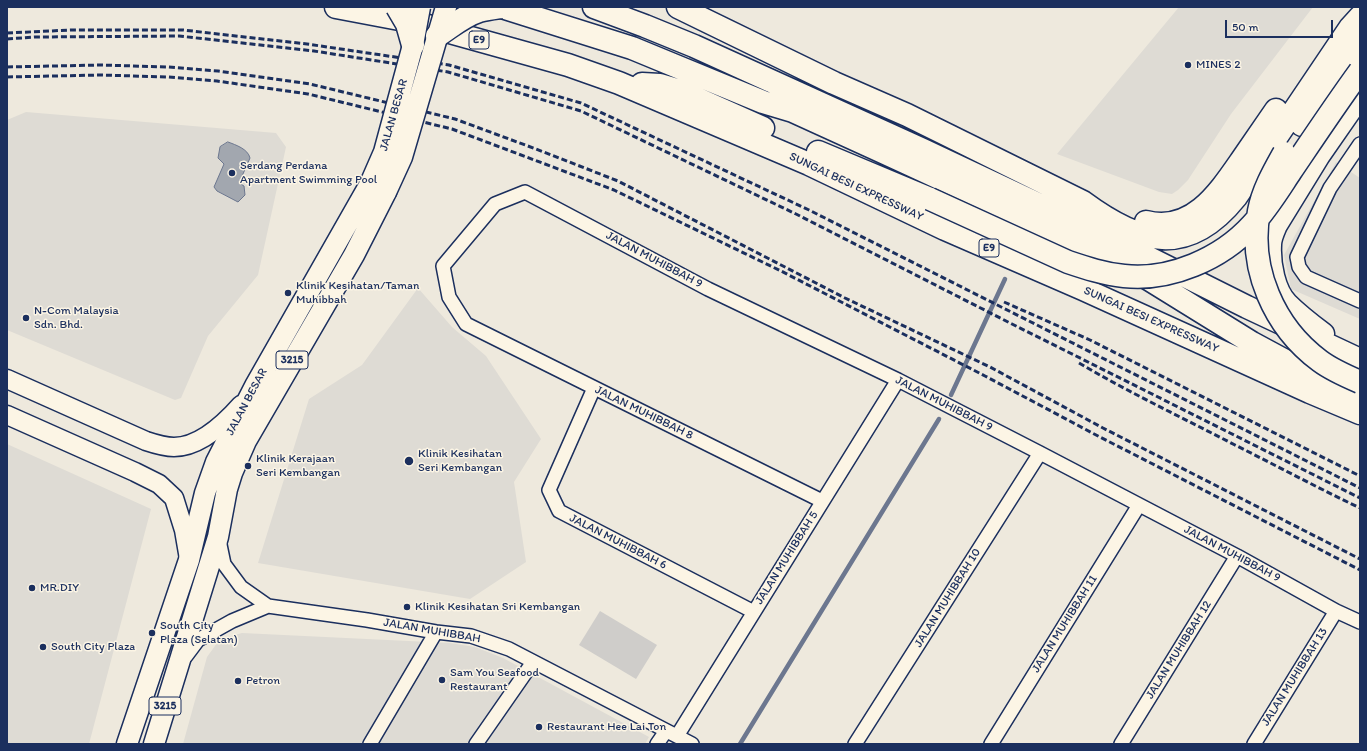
<!DOCTYPE html>
<style>
body{margin:0}
#map{position:relative;width:1367px;height:751px;overflow:hidden;background:#eee9dd;font-family:Itim,sans-serif}
canvas{display:block}
.frame{position:absolute;inset:0;border:8px solid #1b2f5e;pointer-events:none}
.scale{position:absolute;left:1225px;top:20px;width:108px;height:18px;box-sizing:border-box;border:2px solid #1b2f5e;border-top:0;padding-left:5px;font-size:12px;line-height:14px;white-space:nowrap;color:#1b2f5e;-webkit-text-stroke:3px #fcf5e5;paint-order:stroke}
</style>
<div id="map">
<canvas width="1367" height="751"></canvas>
<div class="frame"></div>
<div class="scale">50 m</div>
</div>
<script>
const g = document.querySelector('canvas').getContext('2d');
g.lineJoin = 'round';
function fill(path, color) { g.fillStyle = color; g.fill(path, 'evenodd'); }
function stroke(path, color, width, dash) { g.strokeStyle = color; g.lineWidth = width; g.lineCap = dash ? 'butt' : 'round'; g.setLineDash(dash || []); g.stroke(path); }
function write(font, color, halo, rows, align = 'center') {
  g.font = font + ' Itim,sans-serif'; g.lineWidth = 3; g.setLineDash([]); g.textBaseline = 'middle'; g.strokeStyle = halo; g.fillStyle = color; for (const [text, x, y, turn = 0] of rows) {
    g.save(); g.translate(x, y); g.rotate((+turn || 0) * Math.PI / 180); g.textAlign = isNaN(turn) ? turn : align; if (halo) g.strokeText(text, 0, 0); g.fillText(text, 0, 0); g.restore();
  }
}
fill(new Path2D(`
 M1179,7H1313L1231,114L1188,180L1178,190L1172,194L1159,192L1057,154Z
 M26,112L276,133L286,147L258,275L208,336L181,398L175,400L7,330V120Z
 M1336,162L1360,178V319L1291,289L1284,255Z
 M418,288L452,327L486,356L541,439L514,482L526,562L470,599L258,563L309,399L362,365Z
 M7,444L151,509L89,744H7Z
 M242,633L450,643L475,647L503,658L649,737L645,744H183L207,657L220,639Z`), '#dedbd4');
fill(new Path2D(`
 M600,611L657,645L636,679L579,645Z`), '#cfcdca');
const water = new Path2D(`
 M228,142C236,145 248,149 250,158L239,183L244,186L245,195L238,202L217,191L214,187L224,164L218,158L220,147Z`);
fill(water, '#a2a7af');
stroke(water, '#6c778f', 1);
stroke(new Path2D(`
 M951,395L1005,279
 M740,744L939,419`), '#6c778f', 4.5);
const minor = new Path2D(`
 M1360,144L1330,188L1297,257L1299,267L1306,277L1360,301
 M594,388L549,490L559,511L754,612
 M822,501L466,324L449,297L443,266L495,204L525,192L708,289L898,380L1040,453L1237,556L1336,611L1360,622
 M219,540L224,564L241,587L268,606L367,620L436,632L471,636L509,649L692,744
 M186,656L198,640L232,621L268,606
 M677,736L898,380
 M370,744L436,632
 M476,744L533,662
 M657,744L666,731
 M855,744L1040,453
 M991,744L1139,505
 M1121,744L1237,556
 M1254,744L1336,611`);
const secondary = new Path2D(`
 M7,379L146,441C155,444 164,447 174,447C200,447 225,423 241,405
 M7,415L135,472L159,484L174,498L184,530L189,559`);
const primary = new Path2D(`
 M127,744L189,560L205,493L216,462L255,386L370,184
 M154,744L218,537L227,489L232,473L246,441L354,255L386,192`);
const motorway = new Path2D(`
 M336,7L410,21L568,65L619,83L809,164L945,229L1083,289L1310,392L1360,413
 M502,7L632,48L763,102L793,111L883,152L1024,217L1147,278L1252,343L1304,371L1360,397
 M594,7L645,26L694,46L923,150L1099,233L1247,307L1360,360
 M678,7L834,83L907,115L1083,202C1140,244 1187,258 1236,197L1350,28L1360,17
 M642,84L660,85L680,91L763,128
 M1302,125L1360,45
 M818,152L930,199
 M1146,222C1193,234 1220,191 1243,158C1254,142 1265,126 1276,110
 M1323,334C1311,325 1298,315 1287,304C1274,291 1269,264 1270,245C1270,238 1273,232 1276,225L1319,155L1360,96`);
stroke(minor, '#1b2f5e', 16);
stroke(secondary, '#1b2f5e', 21);
stroke(primary, '#1b2f5e', 23);
stroke(motorway, '#1b2f5e', 25);
stroke(minor, '#fcf5e5', 13);
stroke(secondary, '#fcf5e5', 18);
stroke(primary, '#fcf5e5', 20);
stroke(motorway, '#fcf5e5', 22);
stroke(new Path2D(`
 M7,33L71,30H183L307,44L449,65L581,103L809,210L1360,488
 M7,39L35,37L179,36L314,51L448,72L581,111L796,214L1012,324L1360,498
 M7,67L101,65L168,67L218,71L310,84L455,119L536,149L618,181L845,298L990,367L1103,428L1360,559
 M7,77L101,75L168,77L217,81L308,94L452,129L614,190L781,271L985,376L1098,436L1360,570
 M1004,302L1090,340L1360,476
 M1079,363C1130,393 1183,418 1235,445C1277,466 1318,488 1360,508`), '#1b2f5e', 3, [6, 3]);
const primaryBridge = new Path2D(`
 M370,184L384,152L413,45L420,7
 M386,192L402,157L446,7`);
const motorwayBridge = new Path2D(`
 M397,7L407,24L413,45
 M437,36C451,27 463,16 479,11C486,9 494,8 501,7
 M1284,153C1274,171 1263,190 1259,211C1248,268 1274,327 1320,361C1332,370 1346,376 1360,382
 M930,199L1068,262C1086,268 1104,274 1124,276C1170,281 1221,259 1252,225C1267,209 1279,189 1291,171C1314,137 1336,104 1360,71`);
stroke(primaryBridge, '#1b2f5e', 23, []);
stroke(motorwayBridge, '#1b2f5e', 25, []);
stroke(primaryBridge, '#fcf5e5', 20);
stroke(motorwayBridge, '#fcf5e5', 22);
for (const [x, y, r, color] of [
 [1188,65,4,"#1b2f5e"],
 [232,173,4,"#1b2f5e"],
 [288,293,4,"#1b2f5e"],
 [26,318,4,"#1b2f5e"],
 [409,461,5,"#1b2f5e"],
 [248,466,4,"#1b2f5e"],
 [32,588,4,"#1b2f5e"],
 [407,607,4,"#1b2f5e"],
 [152,633,4,"#1b2f5e"],
 [43,647,4,"#1b2f5e"],
 [442,680,4,"#1b2f5e"],
 [238,681,4,"#1b2f5e"],
 [539,727,4,"#1b2f5e"]
]) { const dot = new Path2D(); dot.arc(x, y, r, 0, 2 * Math.PI); g.fillStyle = color; g.fill(dot); stroke(dot, '#fcf5e5', 1.5); }
for (const [x, y, w] of [
 [479,40,20],
 [989,248,20],
 [292,360,32],
 [165,706,32]
]) { const box = new Path2D(); box.roundRect(x - w / 2, y - 9, w, 18, 3); g.fillStyle = '#fcf5e5'; g.fill(box); stroke(box, '#1b2f5e', 1); }
write('bold 11px', '#1b2f5e', null, [
 ["E9",479,40],
 ["E9",989,248],
 ["3215",292,360],
 ["3215",165,706]
]);
write('12px', '#1b2f5e', '#fcf5e5', [
 ["MINES 2",1196,65],
 ["Serdang Perdana",240,166],
 ["Apartment Swimming Pool",240,180],
 ["Klinik Kesihatan/Taman",296,286],
 ["Muhibbah",296,300],
 ["N-Com Malaysia",34,311],
 ["Sdn. Bhd.",34,325],
 ["Klinik Kesihatan",418,454],
 ["Seri Kembangan",418,468],
 ["Klinik Kerajaan",256,459],
 ["Seri Kembangan",256,473],
 ["MR.DIY",40,588],
 ["Klinik Kesihatan Sri Kembangan",415,607],
 ["South City",160,626],
 ["Plaza (Selatan)",160,640],
 ["South City Plaza",51,647],
 ["Sam You Seafood",450,673],
 ["Restaurant",450,687],
 ["Petron",246,681],
 ["Restaurant Hee Lai Ton",547,727]
], 'left');
write('12px', '#1b2f5e', '#fcf5e5', [
 ["JALAN BESAR",394,115,-74],
 ["SUNGAI BESI EXPRESSWAY",856,187,25],
 ["JALAN MUHIBBAH 9",654,260,28],
 ["SUNGAI BESI EXPRESSWAY",1151,320,24],
 ["JALAN BESAR",247,402,-62],
 ["JALAN MUHIBBAH 9",944,404,27],
 ["JALAN MUHIBBAH 8",644,413,26],
 ["JALAN MUHIBBAH 6",618,542,27],
 ["JALAN MUHIBBAH 9",1232,554,28],
 ["JALAN MUHIBBAH 5",787,558,-58],
 ["JALAN MUHIBBAH 10",948,598,-58],
 ["JALAN MUHIBBAH 11",1065,624,-58],
 ["JALAN MUHIBBAH",432,631,10],
 ["JALAN MUHIBBAH 12",1179,650,-58],
 ["JALAN MUHIBBAH 13",1295,677,-58]
]);
</script>
